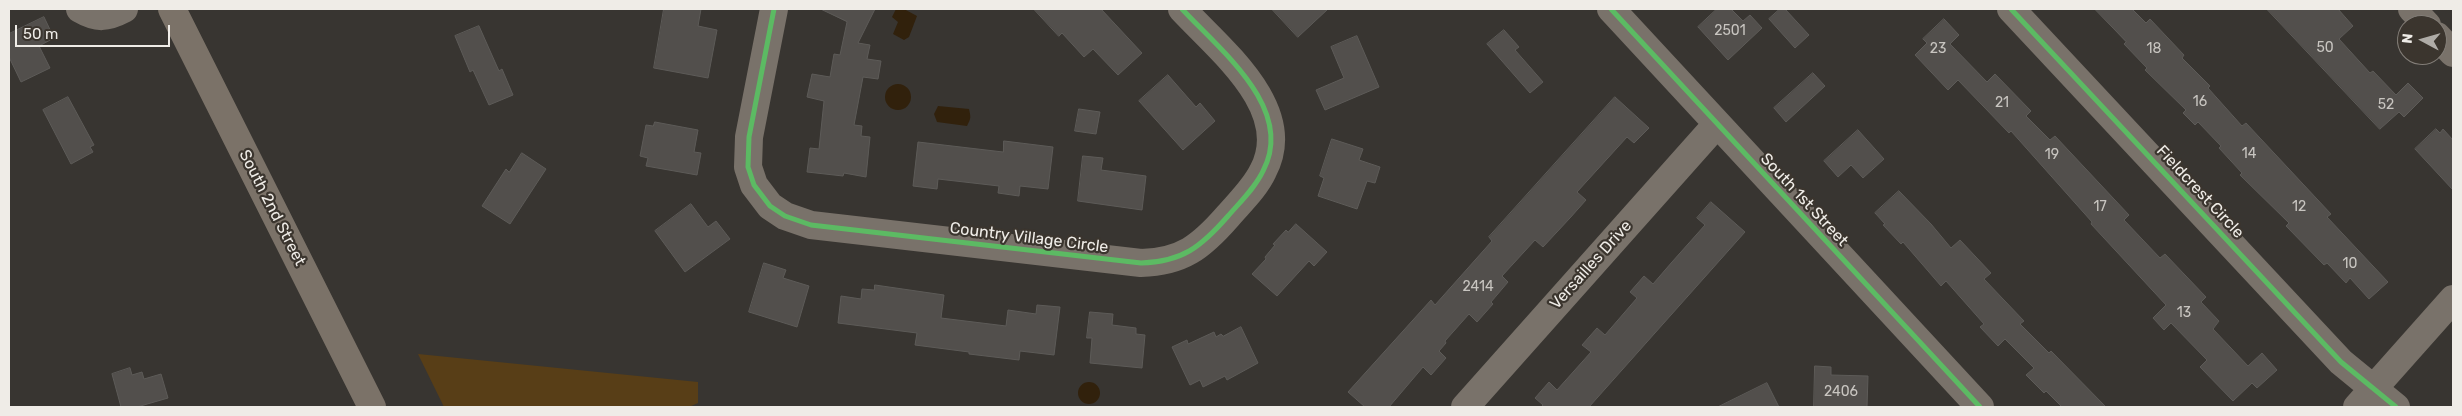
<!DOCTYPE html>
<style>
body{margin:0}
#map{position:relative;width:2462px;height:416px;overflow:hidden;background:#383531;font-family:Rubik,sans-serif}
canvas{display:block}
.frame{position:absolute;inset:0;border:10px solid #efece7;pointer-events:none}
.north{position:absolute;left:2397px;top:15px;width:50px;height:50px;box-sizing:border-box;background:#3b352e;border:1px solid #837e78;border-radius:50%;rotate:276deg;font-size:14px;font-weight:700;line-height:20px;text-align:center;color:#efece7}
.north::after{content:'';display:block;margin:auto;width:18px;height:22px;background:#afaca7;clip-path:polygon(50% 0,100% 100%,50% 72%,0 100%)}
.scale{position:absolute;left:15px;top:25px;width:155px;height:22px;box-sizing:border-box;border:2px solid #efece7;border-top:0;padding-left:6px;font-size:15px;line-height:18px;white-space:nowrap;color:#efece7;-webkit-text-stroke:4px #3b352e;paint-order:stroke}
</style>
<div id="map">
<canvas width="2462" height="416"></canvas>
<div class="frame"></div>
<div class="north">N</div>
<div class="scale">50 m</div>
</div>
<script>
const g = document.querySelector('canvas').getContext('2d');
g.lineJoin = 'round';
function fill(path, color) { g.fillStyle = color; g.fill(path, 'evenodd'); }
function stroke(path, color, width, dash) { g.strokeStyle = color; g.lineWidth = width; g.lineCap = dash ? 'butt' : 'round'; g.setLineDash(dash || []); g.stroke(path); }
function write(font, color, halo, rows, align = 'center') {
  g.font = font + ' Rubik,sans-serif'; g.lineWidth = 4.5; g.setLineDash([]); g.textBaseline = 'middle'; g.strokeStyle = halo; g.fillStyle = color; for (const [text, x, y, turn = 0] of rows) {
    g.save(); g.translate(x, y); g.rotate((+turn || 0) * Math.PI / 180); g.textAlign = isNaN(turn) ? turn : align; if (halo) g.strokeText(text, 0, 0); g.fillText(text, 0, 0); g.restore();
  }
}
fill(new Path2D(`
 M418,354L698,382V403L689,407H444Z`), '#583e17');
fill(new Path2D(`
 M896,9H904L917,16L909,37L904,40L893,34L898,22L892,17Z
 M885 97a13 13 0 1 1 26 0a13 13 0 1 1-26 0Z
 M938,106L969,109C971,118 971,118 967,126L937,122L934,114Z
 M1078 393a11 11 0 1 1 22 0a11 11 0 1 1-22 0Z`), '#31210c');
const building = new Path2D(`
 M664,9H701L698,26L717,30L708,78L654,68Z
 M821,9H875L858,43L870,45L867,59L881,61L878,79L863,77L854,125L862,126L861,136L870,137L866,177L844,173L843,176L807,172L810,148L819,149L824,101L807,97L812,74L830,77L834,54L840,55L847,22Z
 M1034,9H1101L1142,53L1118,75L1093,49L1084,57L1062,33L1059,36Z
 M1272,9H1328L1298,37Z
 M1717,9H1731L1743,21L1750,15L1762,28L1728,60L1698,27Z
 M1780,9H1785L1809,35L1795,48L1769,19Z
 M2095,9H2132L2146,23L2150,19L2184,55L2182,58L2210,86L2208,88L2242,126L2246,123L2331,214L2327,217L2388,282L2369,299L2350,278L2346,283L2327,263L2324,265L2286,226L2289,223L2240,175L2242,173L2219,148L2221,146L2198,122L2195,125L2183,113L2186,110L2145,70L2147,68L2124,44L2126,42Z
 M2267,9H2338L2353,26L2339,39L2370,73L2373,71L2396,95L2408,83L2423,98L2404,117L2399,112L2380,129Z
 M44,17L54,38L39,46L50,68L21,82L9,57V34Z
 M1944,19L1959,35L1950,44L1987,82L1995,74L2031,111L2026,116L2050,140L2055,136L2129,215L2124,220L2160,258L2165,254L2206,297L2201,302L2219,321L2213,329L2248,366L2262,353L2277,370L2257,388L2252,383L2233,401L2200,367L2207,360L2171,323L2164,330L2153,318L2166,305L2091,224L2092,222L2011,131L2009,133L1958,80L1948,90L1915,55L1927,43L1923,39Z
 M479,26L499,71L502,69L513,95L489,105L473,70L470,72L455,36Z
 M1504,30L1519,47L1515,50L1543,82L1530,93L1487,44Z
 M1357,36L1379,87L1325,110L1316,90L1344,78L1331,47Z
 M1813,73L1825,86L1786,122L1774,108Z
 M1168,75L1196,107L1200,103L1215,121L1183,150L1139,101Z
 M68,97L94,145L90,147L93,152L71,164L43,110Z
 M1615,97L1649,128L1634,143L1627,137L1577,192L1586,200L1570,218L1543,247L1535,240L1502,276L1508,282L1491,302L1493,304L1477,322L1469,314L1445,341L1446,343L1439,351L1446,358L1431,375L1423,367L1389,407H1365L1348,392L1431,300L1435,305L1492,241L1489,237Z
 M1079,109L1100,112L1096,134L1075,131Z
 M655,122L698,130L694,152L701,153L697,175L646,166L648,158L640,156L646,125L653,126Z
 M2436,129L2440,133L2443,129L2453,140V190L2415,149Z
 M1858,130L1884,159L1863,178L1851,165L1838,177L1824,161Z
 M1332,139L1363,149L1359,160L1380,167L1375,183L1367,181L1357,209L1318,196L1324,178L1320,176Z
 M1004,141L1053,147L1048,189L1020,186L1019,196L998,193L999,186L938,179L937,189L913,186L918,142L1003,152Z
 M522,153L546,169L510,224L482,206L506,169L509,172Z
 M1083,156L1103,158L1101,170L1146,176L1142,210L1078,201Z
 M1899,191L1931,224L1951,248L1960,240L1991,273L1984,279L2024,321L2020,324L2049,353L2051,351L2106,407H2062L2046,391L2044,393L2026,375L2034,368L2005,339L1998,346L1980,327L1984,324L1946,281L1941,286L1903,242L1901,244L1883,225L1885,224L1875,213Z
 M1711,202L1745,232L1589,407H1541L1543,405L1535,398L1549,382L1557,390L1591,352L1582,345L1597,328L1605,335L1637,298L1630,292L1644,276L1653,284L1672,262L1705,225L1697,218Z
 M691,204L708,227L716,221L730,239L685,272L655,231Z
 M1296,224L1327,252L1314,266L1309,261L1277,296L1252,274L1266,259L1265,257L1275,245L1273,244L1286,230L1288,232Z
 M764,263L786,270L783,278L809,286L797,327L749,312Z
 M875,285L944,295L941,318L1006,326L1008,310L1036,314L1037,305L1060,307L1054,355L1020,351L1019,360L969,354V352L915,345L917,333L838,323L841,296L861,299L862,289L874,290Z
 M1090,312L1113,314L1112,325L1136,328V334L1145,335L1142,368L1090,363L1092,338H1087Z
 M1241,327L1258,363L1227,380L1225,376L1203,387L1200,380L1190,385L1172,347L1187,340L1188,344L1214,332L1216,337L1221,334L1223,336Z
 M1815,366L1831,367V375L1868,376L1867,407H1814Z
 M130,368L132,375L142,372L144,379L161,374L168,398L137,407H121L112,374Z
 M1767,383L1779,407H1718Z`);
fill(building, '#524f4c');
stroke(building, '#5d5b58', 1);
stroke(new Path2D(`
 M80,9C97,19 107,18 124,9
 M774,9L749,137L748,167L754,185L770,206L785,216L811,225L1141,263C1182,262 1201,247 1228,216C1240,202 1255,188 1263,171C1296,109 1220,50 1182,9
 M1611,9L1980,407
 M2011,9L2341,362L2396,407
 M2412,9L2427,25
 M2437,36L2453,53
 M1465,407L1717,124
 M2357,407L2453,299`), '#79726a', 28);
stroke(new Path2D(`
 M172,9L372,407`), '#7b7268', 28);
stroke(new Path2D(`
 M774,9L749,137L748,167L754,185L770,206L785,216L811,225L1141,263C1182,262 1201,247 1228,216C1240,202 1255,188 1263,171C1296,109 1220,50 1182,9
 M1611,9L1980,407
 M2011,9L2341,362L2396,407`), '#5cba63', 5);
write('14px', '#c8c5c0', null, [
 ["2501",1730,31],
 ["50",2325,48],
 ["23",1938,49],
 ["18",2154,49],
 ["16",2200,102],
 ["21",2002,103],
 ["52",2386,105],
 ["14",2249,154],
 ["19",2052,155],
 ["17",2100,207],
 ["12",2299,207],
 ["10",2350,264],
 ["2414",1478,287],
 ["13",2184,313],
 ["2406",1841,392]
]);
write('16px', '#efece7', '#3b352e', [
 ["Fieldcrest Circle",2200,192,47],
 ["South 1st Street",1804,200,47],
 ["South 2nd Street",272,208,63],
 ["Country Village Circle",1029,238,7],
 ["Versailles Drive",1591,265,-48]
]);
</script>
